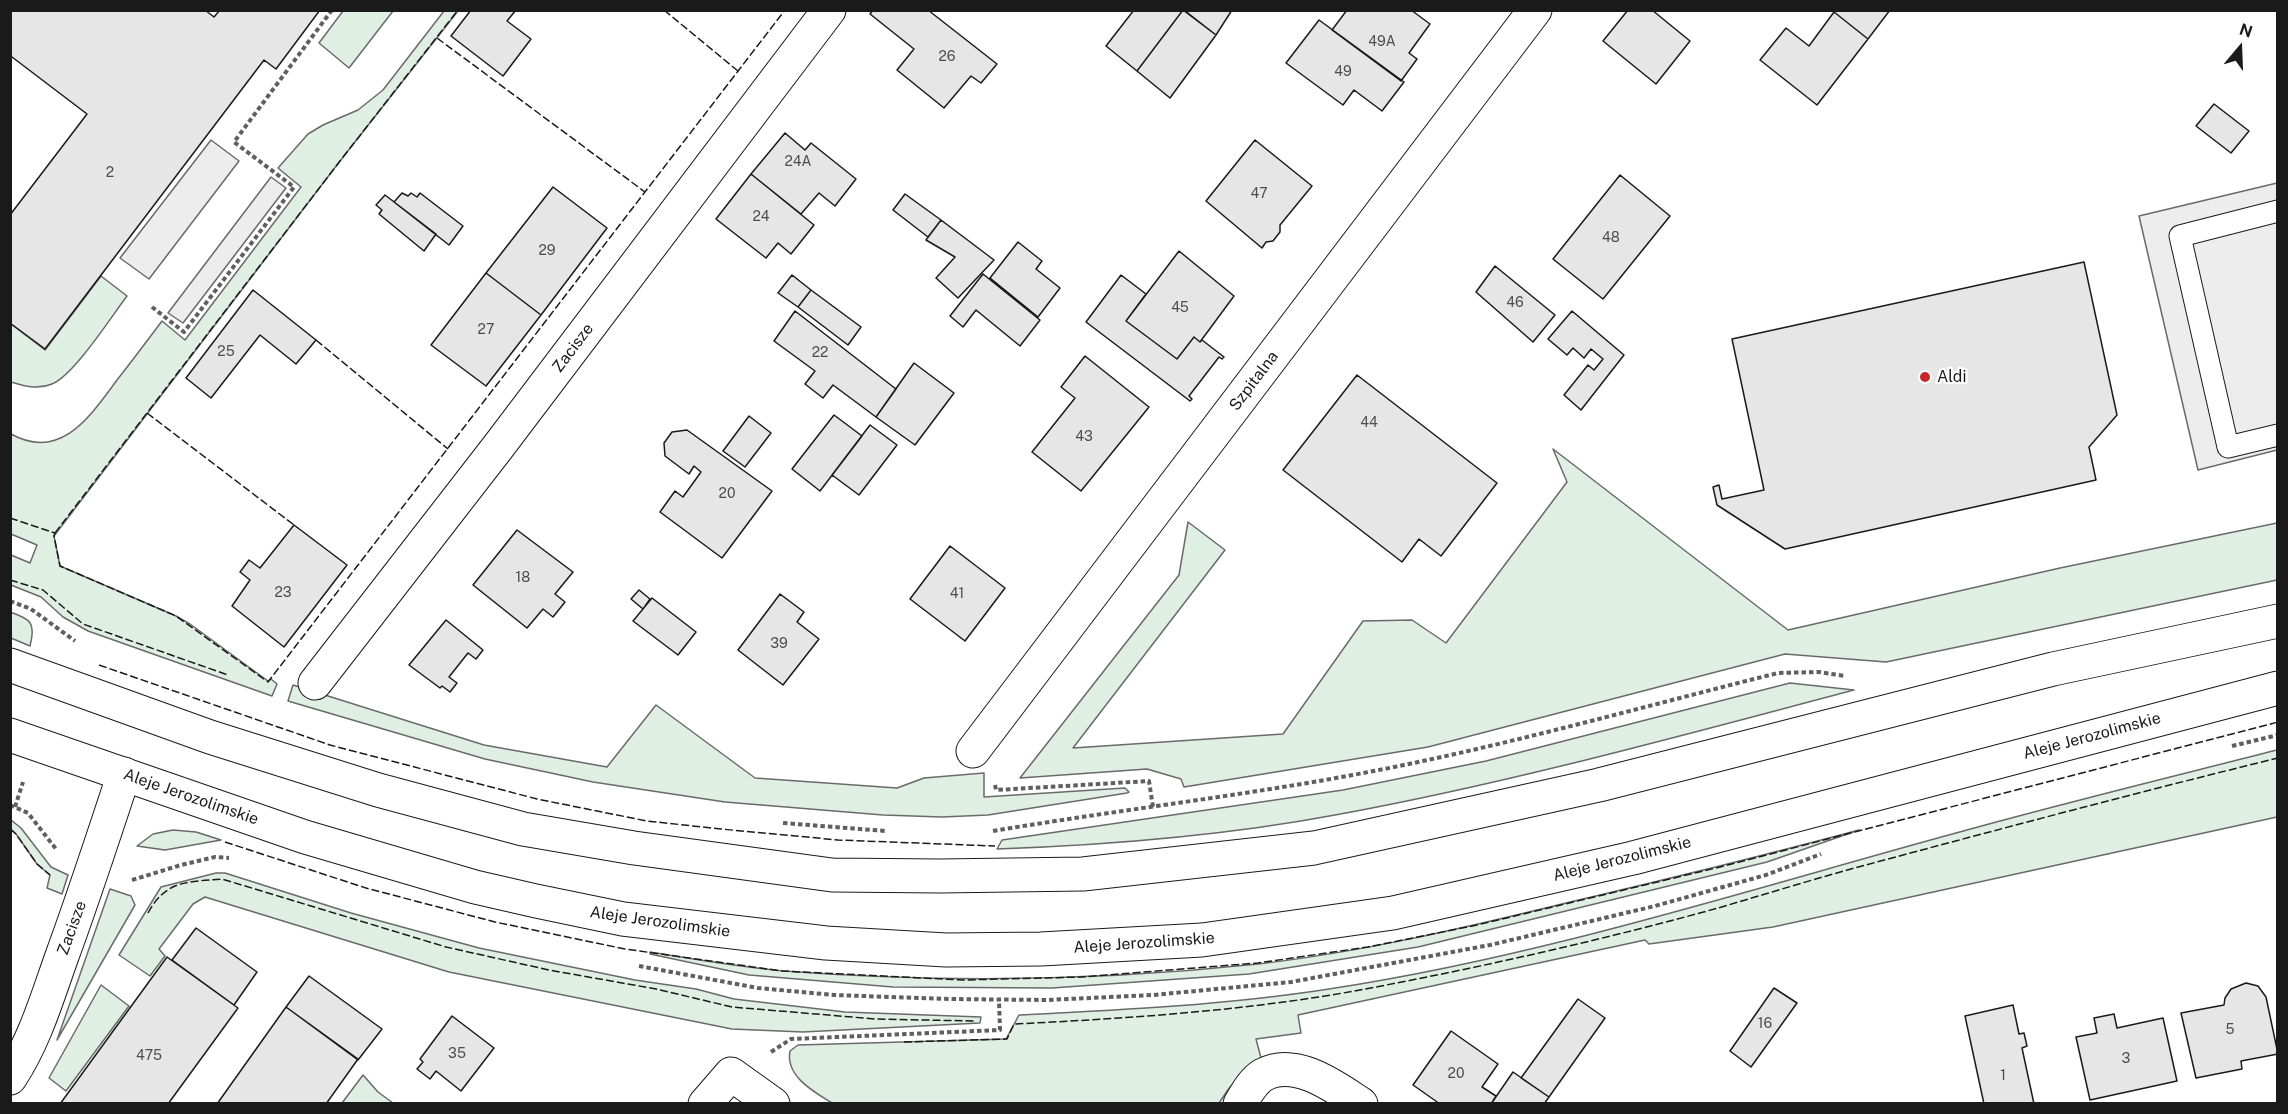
<!DOCTYPE html>
<style>
body{margin:0}
#map{position:relative;width:2288px;height:1114px;overflow:hidden;background:#fff;font-family:"Public Sans",sans-serif}
canvas{display:block}
.frame{position:absolute;inset:0;border:12px solid #1a1a1a;pointer-events:none}
.north{position:absolute;left:2210px;top:18px;width:60px;height:60px;-webkit-text-stroke:4px #fff;paint-order:stroke;rotate:19deg;font-size:16px;font-weight:700;line-height:24px;text-align:center;color:#1a1a1a}
.north::after{content:'';display:block;margin:auto;width:21px;height:27px;background:#1a1a1a;clip-path:polygon(50% 0,100% 100%,50% 72%,0 100%)}
</style>
<div id="map">
<canvas width="2288" height="1114"></canvas>
<div class="frame"></div>
<div class="north">N</div>
</div>
<script>
const g = document.querySelector('canvas').getContext('2d');
g.lineJoin = 'round';
function fill(path, color) { g.fillStyle = color; g.fill(path, 'evenodd'); }
function stroke(path, color, width, dash) { g.strokeStyle = color; g.lineWidth = width; g.lineCap = dash ? 'butt' : 'round'; g.setLineDash(dash || []); g.stroke(path); }
function write(font, color, halo, rows, align = 'center') {
  g.font = font + ' "Public Sans",sans-serif'; g.lineWidth = 4.5; g.setLineDash([]); g.textBaseline = 'middle'; g.strokeStyle = halo; g.fillStyle = color; for (const [text, x, y, turn = 0] of rows) {
    g.save(); g.translate(x, y); g.rotate((+turn || 0) * Math.PI / 180); g.textAlign = isNaN(turn) ? turn : align; if (halo) g.strokeText(text, 0, 0); g.fillText(text, 0, 0); g.restore();
  }
}
const green = new Path2D(`
 M343,11H393L349,68L319,43Z
 M444,11H458L340,161L54,536L60,566L176,616L190,624L268,681L271,679L277,684L272,696L88,631L63,617L41,597L11,585V555L30,563L37,545L11,534V434C61,462 91,415 117,380C132,361 147,341 162,321L185,340L301,187L278,168L308,134L323,125L358,110L383,90Z
 M101,276L127,296C111,317 74,375 52,384C38,390 24,386 11,382V324L45,350Z
 M1553,449L1788,630L2060,568L2277,523V580L1886,662L1785,654L1428,747L1184,787L1181,779L1147,769L1020,778L1179,575L1188,522L1225,550L1073,748L1283,734L1363,621L1412,620L1446,643L1567,482Z
 M10,612C31,619 36,623 30,646L11,638Z
 M1790,683L1854,690C1683,735 1510,783 1335,815C1223,836 1110,845 997,849L1002,840L1343,790L1486,761Z
 M293,685L484,745L607,767L656,705L755,778L897,788L924,778L984,773V797L1125,788L1129,792L1127,793L988,815L942,817L883,815L725,802L593,782L485,759L288,701Z
 M2277,750V817L1773,927L1649,944L1645,940L1298,1015L1301,1033L1256,1039L1261,1058L1230,1087L1219,1103H832C814,1092 785,1076 790,1051L798,1045L1006,1039L1019,1015C1122,1010 1226,1005 1329,989C1539,957 1741,892 1945,836C2055,805 2167,778 2277,750Z
 M11,820L21,828L51,867L68,875L62,894L47,888L50,875L37,864L16,834L11,829Z
 M173,830L196,832L221,840L165,850L137,846L153,834Z
 M1859,830L1767,862L1418,947L1249,974L1052,988L893,987L749,975L650,954V952C694,959 739,967 784,971C942,983 1100,981 1258,964C1362,952 1464,928 1566,903C1664,880 1762,856 1859,830Z
 M216,873H225L351,913L479,948L635,980L696,989L734,999L845,1012L981,1017L980,1023L803,1032L732,1029L449,972L205,897L193,904L159,949L165,956L150,976L119,955L161,887Z
 M110,889L131,896L135,905L57,1040Z
 M101,985L129,1006L66,1091L49,1078Z
 M363,1075L378,1092L393,1103H342Z`);
fill(green, '#e0efe3');
stroke(green, '#6a6a6a', 1.5);
const parking = new Path2D(`
 M211,140L239,161L149,279L120,258Z
 M271,177L286,188L183,323L168,313Z
 M2277,183V450L2198,470L2139,216Z`);
fill(parking, '#ededed');
stroke(parking, '#6a6a6a', 1.5);
const building = new Path2D(`
 M10,10H205L214,17L220,10H320L276,69L264,60L45,349L10,323V215L87,114L12,57L10,58Z
 M471,10H516L507,21L531,39L503,76L451,36Z
 M873,10H928L997,64L981,83L971,76L944,108L897,70L914,49L870,14Z
 M1134,10H1183L1137,71L1106,46Z
 M1183,10L1216,35L1170,98L1137,71Z
 M1184,10H1232L1216,35Z
 M1347,10H1411L1430,24L1409,53L1417,59L1401,81L1332,30Z
 M1628,10H1652L1690,41L1656,84L1603,41Z
 M1835,10H1890L1868,39L1834,12Z
 M1834,12L1868,39L1817,105L1760,60L1786,28L1809,46Z
 M1319,20L1404,82L1382,111L1354,90L1343,105L1286,63Z
 M2214,104L2249,131L2231,153L2196,126Z
 M785,133L805,150L811,143L856,179L835,206L819,193L801,214L751,174Z
 M1255,140L1312,186L1280,225V232L1273,241L1266,242L1262,248L1206,201Z
 M751,174L814,225L791,254L778,243L766,258L716,219Z
 M1620,175L1670,216L1603,299L1553,259Z
 M553,187L607,228L541,315L486,273Z
 M402,193L408,196L411,193L417,197L420,193L463,226L449,245L394,202Z
 M905,194L941,220L928,237L893,210Z
 M385,195L436,234L424,251L379,214L382,210L376,205Z
 M941,220L994,260L958,298L936,278L955,257L926,240Z
 M1018,242L1042,261L1036,269L1060,288L1038,317L990,278Z
 M1179,251L1234,296L1200,342L1194,337L1177,359L1126,321Z
 M2084,262L2117,415L2089,447L2096,480L1785,549L1717,505L1713,487L1719,485L1722,499L1764,490L1732,339Z
 M1495,266L1555,315L1533,342L1476,292Z
 M486,273L541,315L486,386L431,345Z
 M983,274L1040,320L1020,346L976,310L963,327L950,316Z
 M792,275L811,290L798,307L778,293Z
 M1121,275L1146,294L1126,321L1177,359L1194,337L1200,342L1202,340L1224,357L1222,359L1219,357L1189,396L1192,399L1190,401L1086,322Z
 M253,290L316,340L296,364L260,335L211,398L186,378Z
 M811,290L861,327L848,345L798,307Z
 M795,311L896,389L876,417L833,385L823,398L805,384L815,371L774,341Z
 M1572,311L1624,355L1581,410L1564,395L1588,365L1594,370L1603,359L1591,349L1584,358L1573,348L1567,355L1548,339Z
 M1085,356L1149,407L1081,491L1032,452L1075,398L1061,387Z
 M914,363L954,393L915,445L876,417Z
 M1357,375L1497,483L1441,556L1419,539L1402,562L1283,470Z
 M834,415L862,436L820,491L792,469Z
 M749,416L771,433L745,467L723,451Z
 M870,425L897,445L859,495L832,475Z
 M687,430L772,491L722,558L660,512L675,491L683,497L701,472L694,466L689,474L665,456L664,443L672,432Z
 M294,525L347,565L284,647L232,606L250,580L240,572L249,560L260,568Z
 M517,530L573,572L555,594L565,602L553,617L543,609L527,628L473,585Z
 M950,546L1005,588L965,641L910,599Z
 M639,590L650,599L643,609L631,599Z
 M780,594L804,612L797,622L819,639L783,685L738,650Z
 M652,598L696,632L678,655L633,621Z
 M446,620L483,650L476,659L468,653L449,677L457,683L450,692L442,686L440,688L409,665Z
 M196,928L257,972L234,1005L172,960Z
 M167,957L238,1008L168,1104H60Z
 M309,976L382,1029L358,1060L286,1007Z
 M2246,983L2258,986L2266,997L2278,1054L2241,1061L2242,1069L2196,1078L2181,1013L2224,1005L2225,998L2231,989Z
 M1774,988L1797,1003L1751,1067L1730,1051Z
 M1578,999L1605,1018L1549,1097L1521,1078Z
 M2013,1005L2019,1034L2024,1033L2027,1046L2022,1048L2034,1104H1984L1965,1016Z
 M286,1007L358,1059L326,1104H217Z
 M2114,1014L2117,1028L2163,1018L2177,1081L2090,1100L2076,1037L2097,1033L2094,1018Z
 M452,1016L494,1048L461,1091L436,1071L430,1079L417,1069L423,1062L420,1059Z
 M1451,1031L1498,1064L1482,1087L1496,1096L1491,1104H1440L1413,1085Z
 M1513,1072L1549,1097L1544,1104H1491Z`);
fill(building, '#e6e6e6');
stroke(building, '#1a1a1a', 1.5);
const service = new Path2D(`
 M2278,211L2180,236L2228,447L2278,435`);
const minor = new Path2D(`
 M315,683L498,447L829,10
 M973,751L1535,10
 M10,1078C35,1040 47,998 62,956C84,896 104,835 124,774
 M705,1104L731,1074L773,1104
 M1240,1104C1246,1094 1253,1081 1263,1075C1295,1057 1335,1087 1361,1104`);
const secondary = new Path2D(`
 M10,665L210,737L378,790L523,829L634,848L832,875L940,876L1083,874L1314,848L1599,785L2053,669L2278,621
 M10,735L305,837L475,887L536,901L623,919L826,943L946,950L1041,949L1202,940L1393,913L1633,858L2278,688`);
stroke(service, '#1a1a1a', 23);
stroke(minor, '#1a1a1a', 35);
stroke(secondary, '#1a1a1a', 35);
stroke(new Path2D(`
 M152,307L184,332L294,187L234,142L332,10
 M10,601L31,609L75,641
 M2232,746L2278,735
 M995,785L996,790L1149,781L1153,807
 M10,805L28,813L56,849
 M15,807L23,782
 M783,823L886,831
 M993,831C1130,808 1268,793 1404,765C1530,739 1653,704 1778,673L1819,672L1845,676
 M132,880L181,865L215,857L229,858
 M639,966L758,988L834,995L949,999L1047,1000L1153,995L1291,982L1490,945L1655,906L1766,875L1821,854
 M771,1052L791,1039L1000,1030L999,1000`), '#5f5f5f', 4, [4.5, 3]);
stroke(service, '#fff', 21);
stroke(minor, '#fff', 33);
stroke(secondary, '#fff', 33);
stroke(new Path2D(`
 M664,10L738,71
 M437,38L645,192
 M316,340L448,449
 M147,413L294,525
 M10,518L55,533L54,536L60,566L176,616L268,682L785,10
 M55,533L340,161L458,10
 M10,580L43,590L83,624L228,675
 M99,665L330,745L537,799L647,821L721,829L838,840L995,846
 M10,829L16,834L37,864L50,875
 M225,842L366,888L495,922L625,949L782,971L963,980L1081,977L1258,963L1368,947L1477,925L1720,867L2278,722
 M148,913C166,880 187,882 222,879L446,947L549,970L656,989L732,1007L875,1019L974,1021
 M904,1042L1007,1039L1014,1024C1136,1018 1257,1010 1376,987C1491,965 1606,939 1718,908C1766,894 1814,879 1862,866C2000,829 2139,792 2278,758`), '#1a1a1a', 1.5, [8, 3]);
for (const [x, y, r, color] of [
 [1925,377,6,"#c62828"]
]) { const dot = new Path2D(); dot.arc(x, y, r, 0, 2 * Math.PI); g.fillStyle = color; g.fill(dot); stroke(dot, '#fff', 2); }
write('14px', '#4d4d4d', null, [
 ["49A",1382,42],
 ["26",947,57],
 ["49",1343,72],
 ["24A",798,162],
 ["2",110,173],
 ["47",1259,194],
 ["24",761,217],
 ["48",1611,238],
 ["29",547,251],
 ["46",1515,303],
 ["45",1180,308],
 ["27",486,330],
 ["25",226,352],
 ["22",820,353],
 ["44",1369,423],
 ["43",1084,437],
 ["20",727,494],
 ["18",523,578],
 ["23",283,593],
 ["41",957,594],
 ["39",779,644],
 ["16",1765,1024],
 ["5",2230,1030],
 ["35",457,1054],
 ["475",149,1056],
 ["3",2126,1059],
 ["20",1456,1074],
 ["1",2003,1076]
]);
write('16px', '#1a1a1a', '#fff', [
 ["Zacisze",573,348,-53],
 ["Szpitalna",1254,381,-53],
 ["Aleje Jerozolimskie",2092,736,-15],
 ["Aleje Jerozolimskie",191,797,19],
 ["Aleje Jerozolimskie",1622,859,-14],
 ["Aleje Jerozolimskie",660,922,8],
 ["Zacisze",72,928,-70],
 ["Aleje Jerozolimskie",1144,943,-4]
]);
write('16px', '#1a1a1a', '#fff', [
 ["Aldi",1937,377]
], 'left');
</script>
